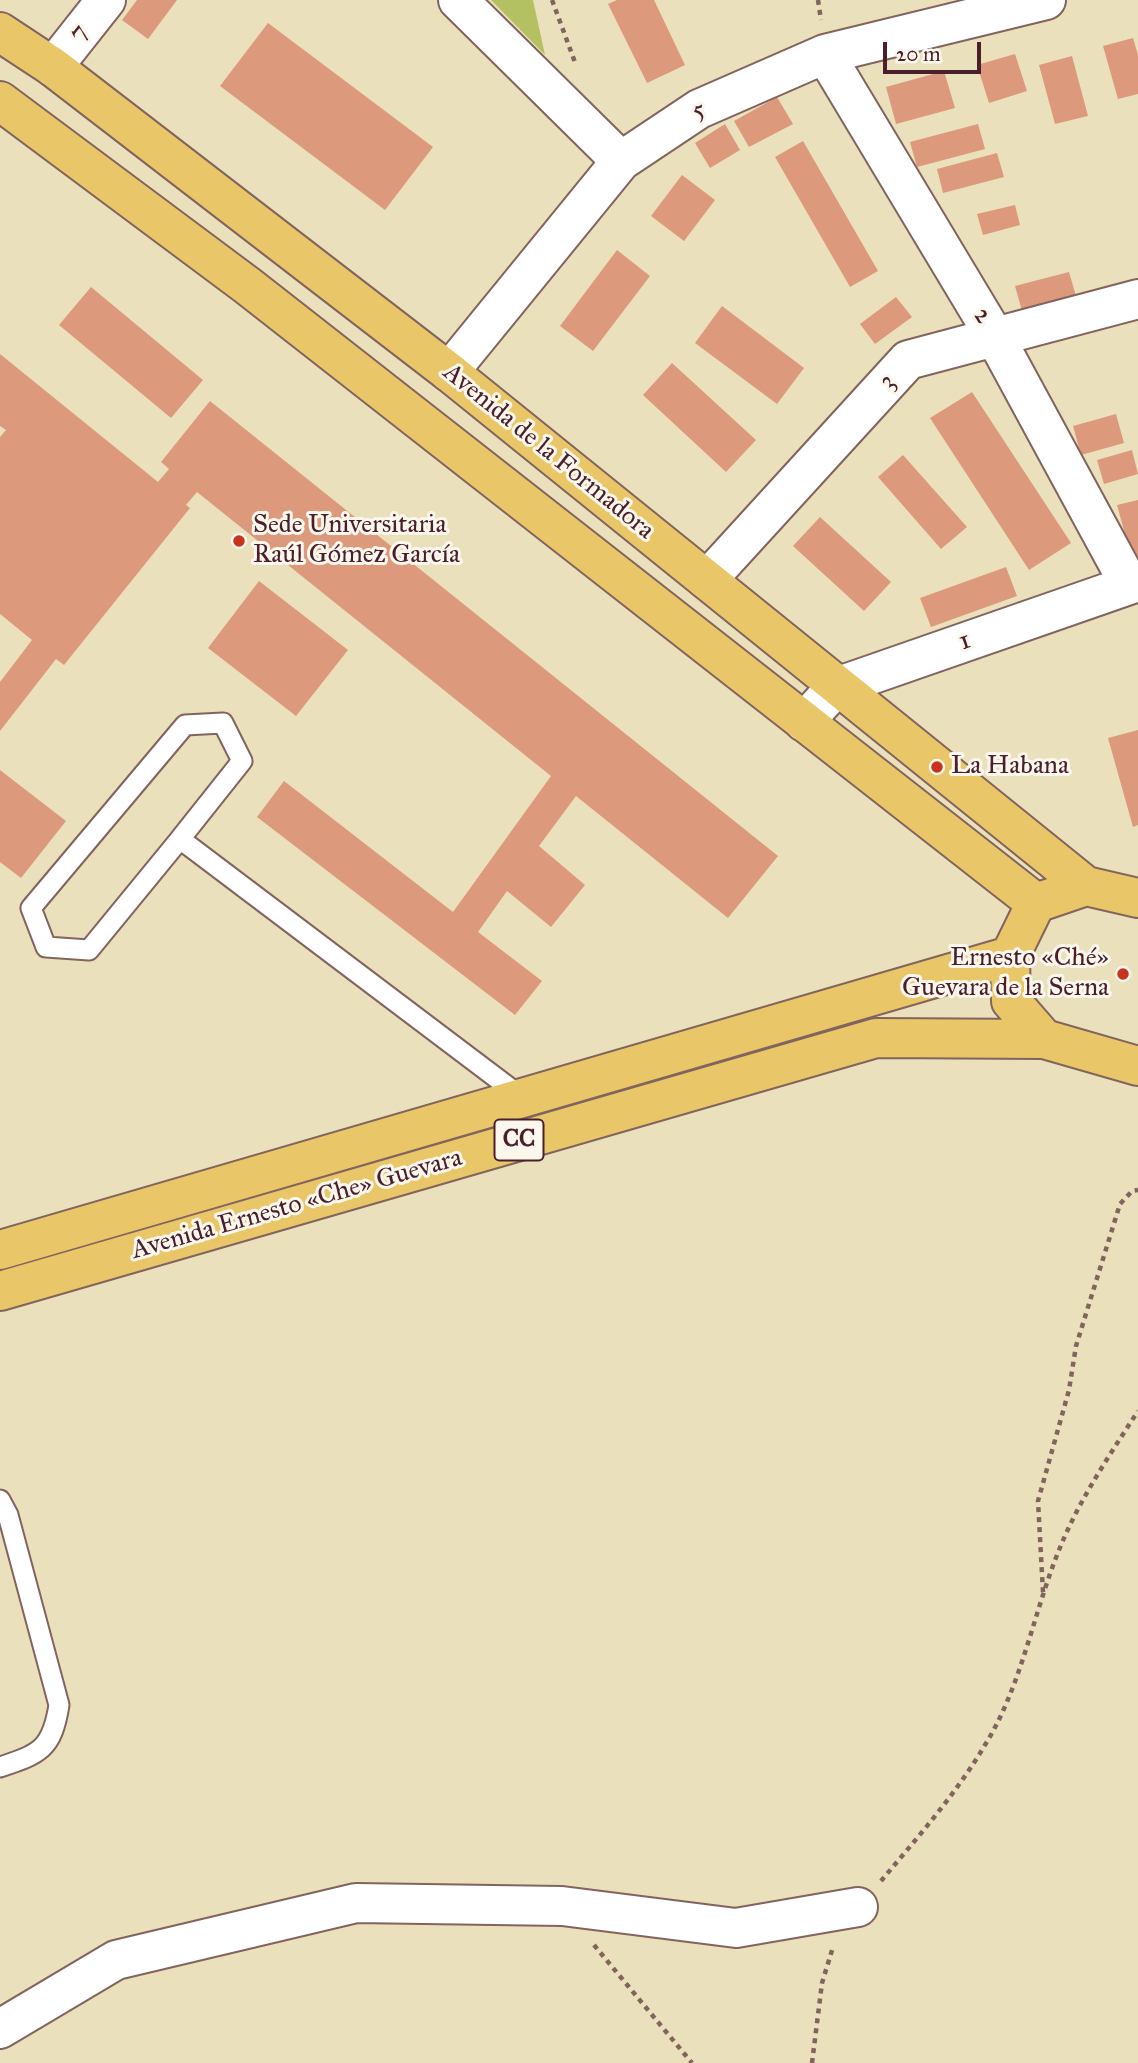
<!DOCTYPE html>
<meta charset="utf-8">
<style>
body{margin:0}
#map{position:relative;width:1138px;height:2063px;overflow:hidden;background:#eae0bc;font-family:"IM FELL Great Primer",serif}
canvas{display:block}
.scale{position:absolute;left:883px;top:42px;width:98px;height:32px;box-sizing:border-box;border:4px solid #4a1f2b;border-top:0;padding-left:9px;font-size:21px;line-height:24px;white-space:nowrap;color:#4a1f2b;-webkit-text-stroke:5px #fbf7ec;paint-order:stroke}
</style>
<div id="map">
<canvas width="1138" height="2063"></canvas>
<div class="scale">20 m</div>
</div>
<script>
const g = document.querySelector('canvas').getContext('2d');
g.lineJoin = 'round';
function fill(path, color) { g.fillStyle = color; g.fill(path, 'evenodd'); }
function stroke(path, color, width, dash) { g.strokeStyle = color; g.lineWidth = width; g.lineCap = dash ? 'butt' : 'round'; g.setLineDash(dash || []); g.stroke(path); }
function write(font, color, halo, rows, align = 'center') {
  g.font = font + ' "IM FELL Great Primer",serif'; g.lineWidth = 6; g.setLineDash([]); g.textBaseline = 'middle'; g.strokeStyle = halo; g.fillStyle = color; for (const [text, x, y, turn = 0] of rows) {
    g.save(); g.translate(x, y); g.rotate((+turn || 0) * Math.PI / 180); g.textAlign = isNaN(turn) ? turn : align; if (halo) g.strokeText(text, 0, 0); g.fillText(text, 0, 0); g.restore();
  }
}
fill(new Path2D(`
 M491,0H533L545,55Z`), '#b4c163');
fill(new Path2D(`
 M137,0H177L148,39L122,20Z
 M617,0H654L685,65L647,83L608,4Z
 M268,23L433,147L385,210L220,86Z
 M1133,38L1138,55V94L1118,99L1103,46Z
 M1015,54L1027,91L989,103L977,65Z
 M1072,56L1088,116L1055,124L1039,65Z
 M944,71L955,108L896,124L886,87Z
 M777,97L793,124L749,147L734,121Z
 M725,124L740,150L710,168L695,143Z
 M978,124L985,149L917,167L910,142Z
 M803,141L878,271L850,287L775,157Z
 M997,153L1004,177L943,193L937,169Z
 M682,175L715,200L684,241L651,216Z
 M1015,205L1020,225L983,235L977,214Z
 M617,250L650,276L593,351L560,326Z
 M1069,272L1076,296L1022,311L1015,286Z
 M91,287L203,380L171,418L59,325Z
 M896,297L912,317L875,344L860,324Z
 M722,306L804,368L777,404L695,343Z
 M0,354L158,482L169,469L161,462L210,401L778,856L728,918L576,796L539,846L585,885L551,927L507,891L478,932L542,981L515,1015L257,817L284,781L453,912L551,776L197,492L186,505L190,508L64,665L56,659L0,731V682L32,640L0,614V437L6,430L0,426Z
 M672,363L756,440L726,472L643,395Z
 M972,392L1071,543L1029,570L930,418Z
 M1116,414L1124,443L1081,455L1073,426Z
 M1132,450L1138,474L1104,484L1097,460Z
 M903,455L967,527L941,549L878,477Z
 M1138,500V570L1135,571L1117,505Z
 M820,517L891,582L864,611L793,546Z
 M1006,567L1017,596L931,627L920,598Z
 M259,581L348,650L296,716L208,648Z
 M1138,730V825L1133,827L1108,738Z
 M0,770L66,821L21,878L0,862Z`), '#dd997b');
const service = new Path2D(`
 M180,839L242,761L223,723L185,725L31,908L46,947L89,950L180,839L523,1098
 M0,1500L8,1515L59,1705C52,1749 40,1754 0,1767`);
const minor = new Path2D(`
 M458,0L621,161
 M825,54L995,337L1129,584
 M53,67L106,0
 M449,372L621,161L699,109L825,54L1046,0
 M707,580L908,360L1138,299
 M804,722L836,687L1138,582
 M0,2029L116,1960L356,1903L562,1906L736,1928L858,1907`);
const primary = new Path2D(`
 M0,32L53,67L449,372L1086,886
 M0,101L248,286L1036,903
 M1138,898L1086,886L1036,903L1010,956L1011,1001L1044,1039L1138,1066
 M0,1250L1010,956
 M0,1291L876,1038L1044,1039`);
stroke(service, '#82635e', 23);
stroke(minor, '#82635e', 42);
stroke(primary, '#82635e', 42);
stroke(new Path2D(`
 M552,0L576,65
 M818,0L821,20
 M1043,1592L1038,1501L1069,1390L1076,1346L1120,1204L1132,1191L1138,1190
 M881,1881C917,1838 956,1794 985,1745C1022,1685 1033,1614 1059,1550C1079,1500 1109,1456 1138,1411
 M594,1945L692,2063
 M812,2063L822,1983L833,1947`), '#82635e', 4.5, [5, 5]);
stroke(service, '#fff', 19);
stroke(minor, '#fff', 38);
stroke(primary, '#e9c769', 38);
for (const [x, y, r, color] of [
 [239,541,7,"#c8321e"],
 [937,767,7,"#c8321e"],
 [1123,974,7,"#c8321e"]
]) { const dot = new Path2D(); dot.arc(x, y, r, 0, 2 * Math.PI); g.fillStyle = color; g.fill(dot); stroke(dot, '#fbf7ec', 2.5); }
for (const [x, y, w] of [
 [519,1140,49]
]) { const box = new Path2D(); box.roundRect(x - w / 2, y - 20.5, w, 41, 5); g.fillStyle = '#fbf7ec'; g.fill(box); stroke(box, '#4a1f2b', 2); }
write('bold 24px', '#4a1f2b', null, [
 ["CC",519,1140]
]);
write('26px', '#4a1f2b', '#fbf7ec', [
 ["7",79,33,-51],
 ["5",699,111,-29],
 ["2",982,316,59],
 ["3",888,382,-48],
 ["Avenida de la Formadora",548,452,39],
 ["1",965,642,-19],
 ["Avenida Ernesto «Che» Guevara",297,1205,-16]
]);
write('26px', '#4a1f2b', '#fbf7ec', [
 ["Sede Universitaria",253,526],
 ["Raúl Gómez García",253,556],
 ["La Habana",951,767],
 ["Ernesto «Ché»",1109,959,"right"],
 ["Guevara de la Serna",1109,989,"right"]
], 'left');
</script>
